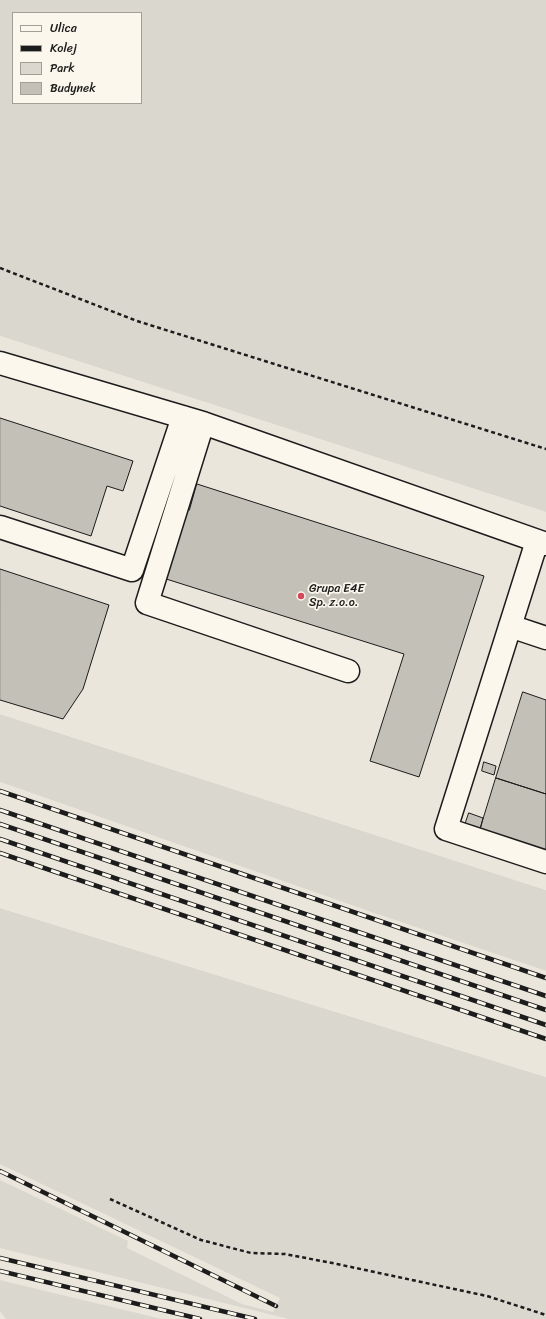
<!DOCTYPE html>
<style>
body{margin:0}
#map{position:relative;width:546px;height:1319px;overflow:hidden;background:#fbf7ec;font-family:Sriracha,sans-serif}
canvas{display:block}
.legend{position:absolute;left:12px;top:12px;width:130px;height:92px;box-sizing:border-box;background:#fbf7ec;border:1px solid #a29f99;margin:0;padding:5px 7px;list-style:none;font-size:12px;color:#1c1c1c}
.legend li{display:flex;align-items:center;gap:8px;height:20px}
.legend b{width:20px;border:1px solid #a29f99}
</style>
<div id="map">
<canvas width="546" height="1319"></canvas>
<ul class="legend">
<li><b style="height:5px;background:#fbf7ec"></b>Ulica</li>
<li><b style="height:5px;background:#1c1c1c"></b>Kolej</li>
<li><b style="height:11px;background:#dad7ce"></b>Park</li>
<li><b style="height:11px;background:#c3c0b8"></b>Budynek</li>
</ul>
</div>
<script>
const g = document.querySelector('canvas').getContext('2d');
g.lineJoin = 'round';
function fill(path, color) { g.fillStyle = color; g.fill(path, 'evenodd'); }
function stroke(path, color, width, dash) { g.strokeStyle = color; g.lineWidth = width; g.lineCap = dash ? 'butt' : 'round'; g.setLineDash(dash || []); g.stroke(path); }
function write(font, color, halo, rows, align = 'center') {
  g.font = font + ' Sriracha,sans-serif'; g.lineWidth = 3.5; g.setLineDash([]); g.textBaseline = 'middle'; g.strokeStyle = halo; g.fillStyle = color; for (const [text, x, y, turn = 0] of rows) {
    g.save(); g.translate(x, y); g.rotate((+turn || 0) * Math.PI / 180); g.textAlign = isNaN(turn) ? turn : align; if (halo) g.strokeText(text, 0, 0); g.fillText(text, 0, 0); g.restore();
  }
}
fill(new Path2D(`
 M0,336L546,512V890L0,714Z
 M0,782L371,912L546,971V1077L0,908Z
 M0,1117L546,1319H0Z`), '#eae6dc');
fill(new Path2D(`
 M0,0H546V512L0,336ZM13,13H141V103H13Z
 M0,714L546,890V971L371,912L0,782Z
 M0,908L546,1077V1319H289L0,1248V1180L128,1241L127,1248L242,1304L273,1312L280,1298L0,1164Z
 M0,1280L12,1283L162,1319H6L0,1311Z`), '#dad7ce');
const building = new Path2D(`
 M0,418L133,461L123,491L107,486L91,536L0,506Z
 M197,484L484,576L419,777L370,761L404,654L163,578L186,509L189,510Z
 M0,569L109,605L83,689L63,719L0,700Z
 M523,692L546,700V794L496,778Z
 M484,762L496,766L494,775L482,771Z
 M496,778L546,794V851L480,830Z
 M469,813L483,818L480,830L465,825Z`);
fill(building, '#c3c0b8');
stroke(building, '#1c1c1c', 1);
const minor = new Path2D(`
 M0,363L203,423L546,544
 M203,423L147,603L348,671
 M0,527L132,570L183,417
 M537,541L446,829L546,862
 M510,626L546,638`);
stroke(minor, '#1c1c1c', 25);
stroke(new Path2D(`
 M0,268L137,321L546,449
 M110,1199L201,1240L251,1253L285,1254L337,1264L487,1296L546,1315`), '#1c1c1c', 2.5, [4, 3]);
stroke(minor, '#fbf7ec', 22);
const rail = new Path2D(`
 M0,791L546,978
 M0,810L546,996
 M0,824L546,1010
 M0,839L546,1025
 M0,853L546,1039
 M0,1171L276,1306
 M0,1258L255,1319
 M0,1271L200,1319`);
stroke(rail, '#1c1c1c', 4.5);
stroke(rail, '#fbf7ec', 3, [9]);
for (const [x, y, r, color] of [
 [301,596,4,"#d1495b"]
]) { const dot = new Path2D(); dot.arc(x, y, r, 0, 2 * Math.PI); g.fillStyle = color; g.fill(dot); stroke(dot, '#fbf7ec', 1.5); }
write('12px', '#1c1c1c', '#fbf7ec', [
 ["Grupa E4E",309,589],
 ["Sp. z.o.o.",309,603]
], 'left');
</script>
